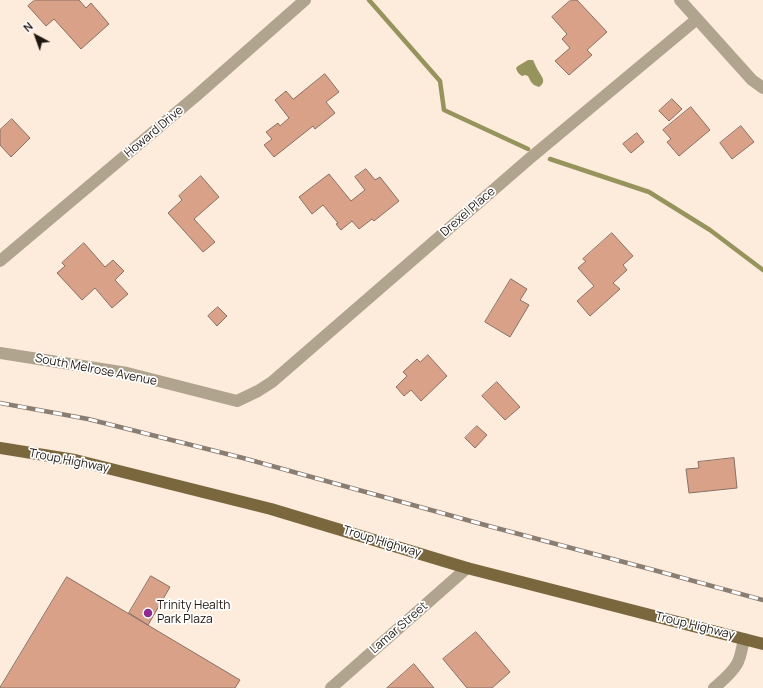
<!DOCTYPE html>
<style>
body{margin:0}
#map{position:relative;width:763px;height:688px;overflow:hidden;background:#fdebdb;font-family:Manrope,sans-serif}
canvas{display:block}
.north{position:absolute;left:16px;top:16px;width:40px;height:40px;-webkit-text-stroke:3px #fff;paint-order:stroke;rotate:319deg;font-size:11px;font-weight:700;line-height:16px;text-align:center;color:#1f1710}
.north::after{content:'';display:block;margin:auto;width:14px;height:18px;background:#1f1710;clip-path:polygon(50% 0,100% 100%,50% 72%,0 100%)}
</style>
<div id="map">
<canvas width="763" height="688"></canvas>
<div class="north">N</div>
</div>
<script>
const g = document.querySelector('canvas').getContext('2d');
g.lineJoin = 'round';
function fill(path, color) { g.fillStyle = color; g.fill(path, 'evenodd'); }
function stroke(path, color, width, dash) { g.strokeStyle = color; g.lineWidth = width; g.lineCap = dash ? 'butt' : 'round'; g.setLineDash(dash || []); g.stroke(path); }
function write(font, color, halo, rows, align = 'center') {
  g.font = font + ' Manrope,sans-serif'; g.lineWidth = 3.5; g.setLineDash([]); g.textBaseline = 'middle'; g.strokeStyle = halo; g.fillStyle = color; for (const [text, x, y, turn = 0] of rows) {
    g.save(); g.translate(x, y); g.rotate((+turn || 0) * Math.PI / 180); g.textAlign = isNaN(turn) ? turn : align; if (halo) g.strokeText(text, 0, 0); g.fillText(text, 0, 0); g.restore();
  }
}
fill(new Path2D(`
 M528,60H533C535,64 537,69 539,72C543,78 546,82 539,87L534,85L531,82L528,76L525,75L522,76C519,74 517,72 516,68L518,66Z`), '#97935c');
stroke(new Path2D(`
 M369,0L440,81L444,110L528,149
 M550,159L649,192L710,230L763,270`), '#97935c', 4.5);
const building = new Path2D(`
 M35,0H79L86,8L91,3L109,24L81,49L54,19L46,26L28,6Z
 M571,0H577L607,32L587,50L592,55L569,75L555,61L570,48L562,39L567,34L552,17Z
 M325,74L339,92L326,102L335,113L315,129L313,126L274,157L264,145L272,139L266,132L278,123L280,126L289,118L275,100L286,91L293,99Z
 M672,99L682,109L669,121L659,111Z
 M691,107L710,130L679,156L667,142L671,139L663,130Z
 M12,119L30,138L11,157L0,145V130Z
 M741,126L754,142L732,159L720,143Z
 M637,133L644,142L631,153L623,144Z
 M366,169L375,180L380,177L399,201L374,221L372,219L359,229L352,221L341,230L336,224L338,223L323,205L312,214L299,197L329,174L351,201L365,190L355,177Z
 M201,176L219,197L194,219L215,242L203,252L168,213L182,200L179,196Z
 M612,233L633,256L623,265L627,270L613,283L620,289L590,316L577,301L594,286L578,268L586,261L583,259Z
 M84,243L105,267L113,260L124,271L115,280L128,294L112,308L95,288L82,300L57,273L65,266L62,263Z
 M511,279L527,289L520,300L529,305L510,337L485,322Z
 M218,307L227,316L217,326L208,316Z
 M428,355L447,376L421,401L411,390L404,396L396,387L407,376L403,372L417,359L420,362Z
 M497,382L520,407L505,420L482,396Z
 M477,426L487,435L475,448L465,438Z
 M734,458L737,488L689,493L686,469L699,468L698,462Z
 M151,576L170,587L148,625L129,613Z
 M67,577L240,680L235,688H0Z
 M476,632L510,672L492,688H467L443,659Z
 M414,664L434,688H387Z`);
fill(building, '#d9a188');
stroke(building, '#897065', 1);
stroke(new Path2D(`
 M680,0L752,80L763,88
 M0,261L196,96L305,0
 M0,353L127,373L237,401L258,391L272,382L529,159L697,19
 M331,688L467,568
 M714,688C722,681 731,674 737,664C741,657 742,647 744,639`), '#b0a48e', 12);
stroke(new Path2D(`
 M0,448L75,460L271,509L467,568L763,644`), '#7b673d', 12);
const rail = new Path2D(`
 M0,403L88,419L243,458L485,525L650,569L763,600`);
stroke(rail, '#8a7d71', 4.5);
stroke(rail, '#fff', 3, [9]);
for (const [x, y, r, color] of [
 [148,613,5,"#8e2a92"]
]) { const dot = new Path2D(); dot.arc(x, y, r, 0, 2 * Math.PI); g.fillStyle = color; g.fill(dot); stroke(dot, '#fff', 1.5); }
write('12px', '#1f1710', '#fff', [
 ["Howard Drive",154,132,-40],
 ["Drexel Place",468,212,-41],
 ["South Melrose Avenue",96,370,11],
 ["Troup Highway",69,461,11],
 ["Troup Highway",382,542,17],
 ["Troup Highway",695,626,14],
 ["Lamar Street",399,628,-41]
]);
write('12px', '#1f1710', '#fff', [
 ["Trinity Health",157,606],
 ["Park Plaza",157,620]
], 'left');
</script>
